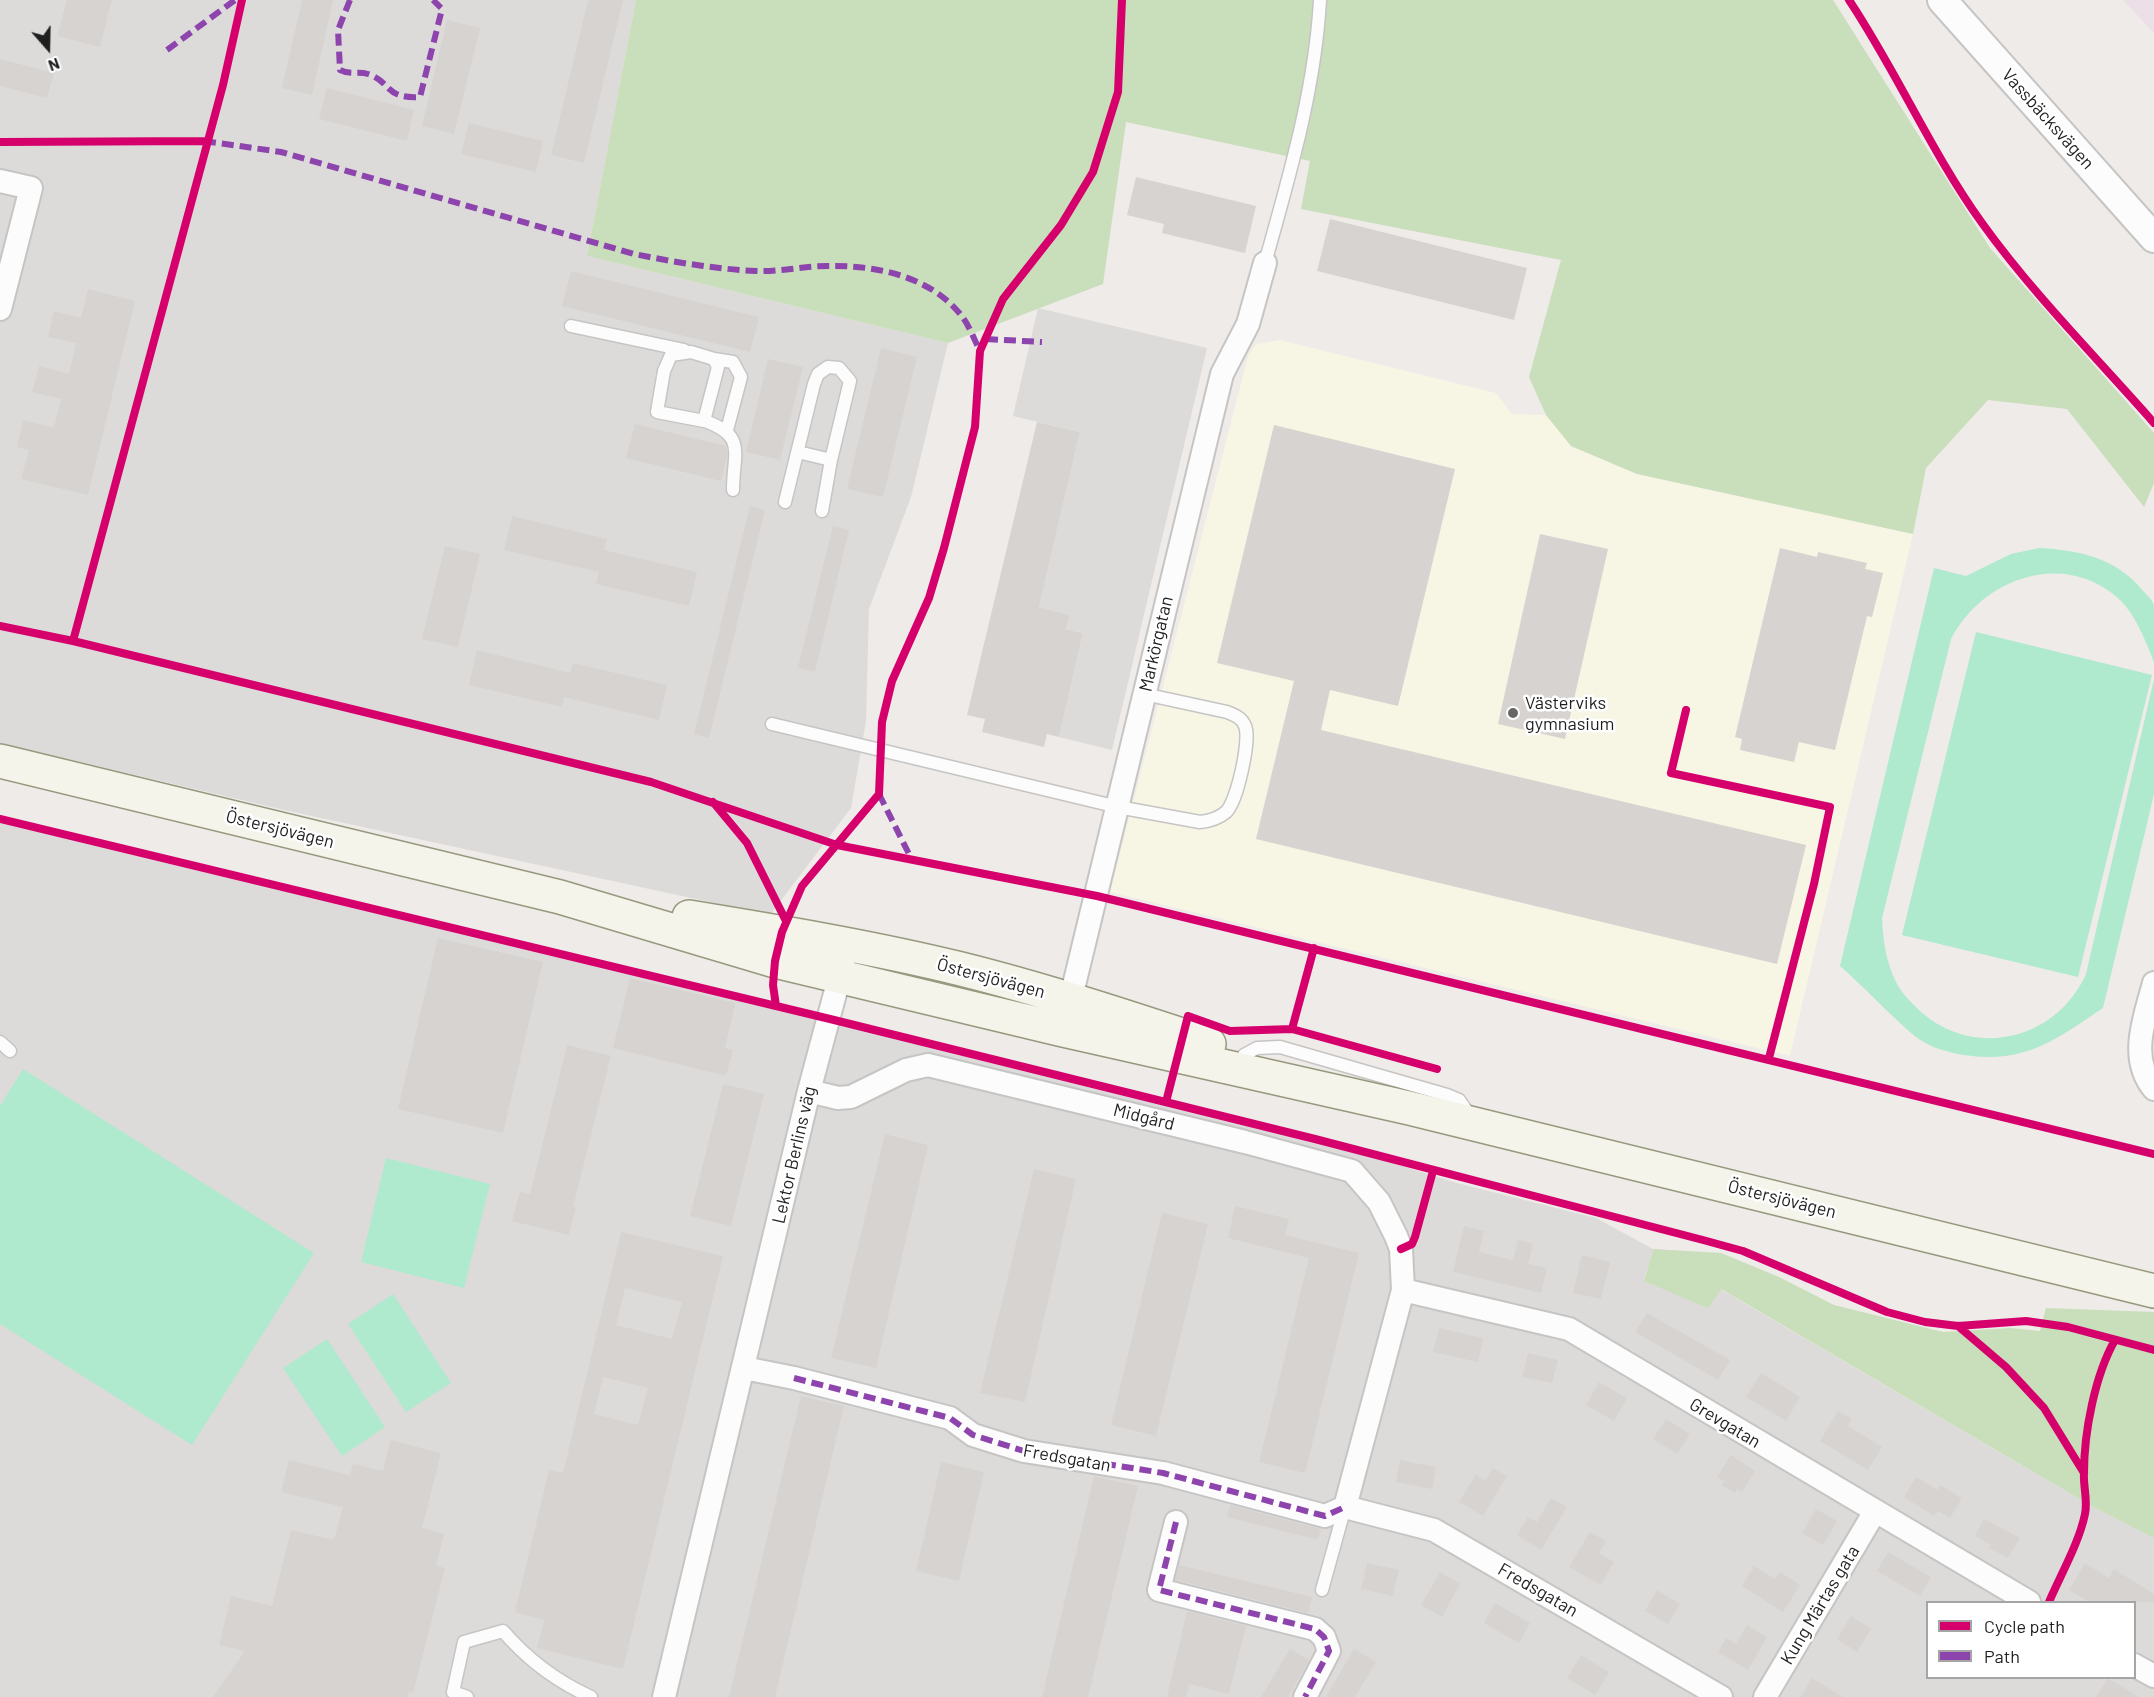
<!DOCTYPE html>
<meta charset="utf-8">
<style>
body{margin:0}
#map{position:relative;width:2154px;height:1697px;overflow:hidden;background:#eeebe8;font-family:Barlow,sans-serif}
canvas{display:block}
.legend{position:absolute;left:1926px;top:1601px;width:210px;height:78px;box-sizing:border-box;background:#fff;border:2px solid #a5a5a5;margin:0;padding:8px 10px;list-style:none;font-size:18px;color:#1f1f1f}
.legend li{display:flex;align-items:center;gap:12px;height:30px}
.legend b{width:30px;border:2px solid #a5a5a5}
.north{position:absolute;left:18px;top:18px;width:60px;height:60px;-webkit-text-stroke:4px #fff;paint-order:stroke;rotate:160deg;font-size:16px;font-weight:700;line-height:24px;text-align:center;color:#1f1f1f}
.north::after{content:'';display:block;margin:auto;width:21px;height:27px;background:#1f1f1f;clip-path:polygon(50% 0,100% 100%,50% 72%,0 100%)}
</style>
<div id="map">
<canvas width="2154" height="1697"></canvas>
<ul class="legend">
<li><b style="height:8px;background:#d6006c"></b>Cycle path</li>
<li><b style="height:8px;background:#8e44ad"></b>Path</li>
</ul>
<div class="north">N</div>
</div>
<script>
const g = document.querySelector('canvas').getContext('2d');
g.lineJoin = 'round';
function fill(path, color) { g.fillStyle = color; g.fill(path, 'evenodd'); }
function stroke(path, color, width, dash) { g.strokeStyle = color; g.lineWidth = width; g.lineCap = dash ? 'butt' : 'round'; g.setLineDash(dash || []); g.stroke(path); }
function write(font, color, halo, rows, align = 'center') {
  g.font = font + ' Barlow,sans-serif'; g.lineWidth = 5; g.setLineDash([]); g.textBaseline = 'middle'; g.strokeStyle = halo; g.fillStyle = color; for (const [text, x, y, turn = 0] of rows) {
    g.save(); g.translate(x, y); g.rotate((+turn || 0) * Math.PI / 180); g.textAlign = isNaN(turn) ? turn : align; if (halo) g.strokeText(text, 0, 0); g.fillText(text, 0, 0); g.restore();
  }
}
fill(new Path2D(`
 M0,0H636L587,256L948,343L911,497L869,609L866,721L851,808L770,915L284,810L0,743Z
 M0,818L1315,1139L1457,1183L1596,1218L1653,1249L1644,1280L1720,1289L2095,1508L2154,1538V1697H0ZM1928,1602H2134V1678H1928Z`), '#dddbd9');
fill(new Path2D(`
 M2123,0H2154V33Z`), '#ecdfe8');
fill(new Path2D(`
 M1280,340L1496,393L1512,414L1546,415L1571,446L1637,474L1913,534L1790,1056L1110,892L1248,356L1256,344Z`), '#f7f5e4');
fill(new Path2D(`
 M636,0H1833L1990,248L2154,433V483L2144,507L2067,409L1988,400L1926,468L1913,534L1637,474L1571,446L1546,415L1529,377L1561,260L1301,209L1310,161L1126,122L1103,284L948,343L587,256Z
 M1653,1249L1721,1253L1779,1277L1834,1305L1943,1332L2010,1328L2040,1331L2046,1308L2154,1312V1538L2095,1508L1721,1289L1708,1308L1644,1281Z`), '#c9deba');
fill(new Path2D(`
 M2039,548C2079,550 2117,558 2143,591C2147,595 2153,600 2154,606C2154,622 2154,645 2154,662C2146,642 2135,613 2118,598C2062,549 1982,579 1951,639L1882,918C1883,941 1886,963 1897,984C1903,995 1913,1004 1921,1012C1976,1060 2057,1039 2086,974L2154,679V794L2103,1008C2055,1040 2026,1064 1964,1055C1945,1052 1925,1046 1910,1032C1886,1011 1864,987 1840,966L1934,568L1966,576L2011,554Z
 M1976,632L2152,675L2078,977L1902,935Z
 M23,1069L314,1253L192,1445L0,1324V1106Z
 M386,1158L490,1184L464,1288L361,1262Z
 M393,1294L451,1383L406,1412L348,1324Z
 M327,1339L385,1427L342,1456L283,1368Z`), '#afe9ce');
fill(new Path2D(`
 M50,159L162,183L140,271L30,247Z
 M1038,308L1207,348L1112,750L1059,737L1083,633L1066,629L1070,615L1039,607L1080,432L1013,416Z
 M726,475L838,503L781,738L843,752L831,807L692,774L676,767L665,747Z
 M969,1089L1018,1102L1011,1128L962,1115Z
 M1035,1105L1234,1154L1228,1181L1029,1132Z
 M1249,1158L1300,1170L1294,1195L1243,1183Z
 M1314,1175L1340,1182L1334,1205L1308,1198Z
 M449,1654L602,1697H438Z`), '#dcdbd9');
fill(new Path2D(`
 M67,0H112L100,47L57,36Z
 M302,0H333L312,95L282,88Z
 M588,0H623L584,163L551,155Z
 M447,20L480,28L454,134L422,126Z
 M0,59L54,73L47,98L0,86Z
 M327,88L414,110L407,141L319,119Z
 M469,123L543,141L536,172L461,154Z
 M1136,177L1256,206L1245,253L1162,233L1164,224L1127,215Z
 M1330,219L1527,268L1514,320L1317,271Z
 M571,271L759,317L750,352L562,306Z
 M88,289L135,301L88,495L21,479L29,450L17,447L23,420L54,428L61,399L32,392L39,366L69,374L76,343L48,337L54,311L81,318Z
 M881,348L917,357L883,497L847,489Z
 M768,359L803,367L780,460L746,452Z
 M1037,422L1080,432L1039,607L1070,615L1066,629L1083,633L1059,737L1047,734L1044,747L982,732L985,719L967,715Z
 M635,424L726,446L727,456L721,481L626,458Z
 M1274,425L1455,469L1398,706L1330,690L1321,730L1806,845L1777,964L1256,839L1294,681L1217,663Z
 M750,506L765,510L709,738L694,734Z
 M512,516L607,539L604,550L697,572L689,606L596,584L599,572L504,550Z
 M833,526L849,530L815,672L798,668Z
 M1540,534L1608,549L1565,739L1498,724Z
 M445,546L480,554L458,647L422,639Z
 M1780,548L1817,557L1818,552L1867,563L1865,569L1883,573L1872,617L1867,616L1835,750L1799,742L1794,762L1740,750L1742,739L1735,737Z
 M477,650L570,673L573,663L667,685L659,720L564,697L562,707L469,685Z
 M438,938L543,962L503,1133L398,1109Z
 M630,978L735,1003L725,1048L733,1050L726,1076L613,1048Z
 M567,1045L611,1056L573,1207H576L569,1235L512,1221L520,1192L530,1194Z
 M723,1084L764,1094L731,1226L690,1216Z
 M885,1134L928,1145L876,1368L831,1358Z
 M1034,1169L1076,1179L1025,1402L980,1393Z
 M1235,1206L1289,1219L1285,1235L1359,1253L1305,1473L1259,1462L1309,1258L1228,1238Z
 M1162,1213L1208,1224L1156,1436L1111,1425Z
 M1464,1226L1484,1231L1479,1252L1513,1260L1518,1240L1533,1244L1528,1264L1547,1268L1541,1293L1453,1272Z
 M621,1232L723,1256L623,1669L537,1648L544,1620L515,1612L549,1470L563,1473ZM625,1288L682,1302L672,1339L616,1325ZM603,1377L648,1388L638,1425L594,1414Z
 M1582,1255L1610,1262L1601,1299L1573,1293Z
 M1647,1313L1730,1360L1718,1380L1635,1332Z
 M1439,1328L1483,1338L1478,1362L1433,1352Z
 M1528,1353L1558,1360L1552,1383L1522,1377Z
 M1761,1373L1800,1397L1786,1421L1746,1397Z
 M1599,1382L1627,1398L1614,1421L1586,1405Z
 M801,1396L844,1406L775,1697H729Z
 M1838,1411L1852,1419L1848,1426L1882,1447L1868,1470L1820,1441Z
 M1666,1419L1690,1434L1677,1454L1653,1439Z
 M390,1440L441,1453L422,1528L444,1534L436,1566L445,1568L413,1693L409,1692L407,1697H213L245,1651L219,1645L231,1596L272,1606L291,1530L334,1540L343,1507L281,1492L289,1460L350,1475L353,1464L383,1471Z
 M1731,1455L1755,1471L1742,1492L1737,1489L1735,1493L1721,1485L1724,1481L1717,1477Z
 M1400,1460L1436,1467L1432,1489L1396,1482Z
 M941,1462L984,1472L959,1581L916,1571Z
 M1493,1468L1507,1476L1483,1516L1459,1502L1476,1475L1485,1481Z
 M1094,1476L1138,1486L1088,1697H1042Z
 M1916,1477L1938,1490L1940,1485L1962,1498L1950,1518L1938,1511L1934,1516L1904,1497Z
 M1551,1498L1567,1507L1541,1550L1517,1535L1528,1517L1537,1522Z
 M1230,1505L1321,1529L1318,1540L1227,1517Z
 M1816,1509L1837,1521L1823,1545L1802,1533Z
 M1984,1519L2020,1538L2008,1558L1989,1548L1991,1545L1975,1536Z
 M1590,1532L1606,1541L1599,1553L1614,1562L1601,1585L1569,1567Z
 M1888,1552L1931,1577L1920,1596L1877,1571Z
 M1367,1563L1399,1570L1393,1596L1361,1589Z
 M2085,1563L2109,1578L2114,1569L2154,1594V1602H2089L2069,1590Z
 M1179,1565L1312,1597L1308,1613L1175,1580Z
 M1754,1566L1775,1579L1780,1572L1800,1585L1783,1612L1742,1586Z
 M1440,1572L1460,1584L1442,1617L1421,1605Z
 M1657,1590L1680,1604L1668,1624L1645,1611Z
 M1495,1603L1530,1623L1519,1643L1484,1623Z
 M1187,1611L1246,1626L1229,1694L1189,1684L1186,1697H1167Z
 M1851,1616L1871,1629L1857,1652L1837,1639Z
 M1747,1625L1767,1637L1748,1670L1718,1652L1726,1638L1736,1644Z
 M1290,1649L1309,1660L1288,1697H1261Z
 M1354,1649L1376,1662L1355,1697H1326Z
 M1581,1655L1609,1672L1595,1695L1567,1678Z
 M1812,1678L1843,1697H1801Z
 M2108,1678L2139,1697H2096Z`), '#d7d3d0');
const service = new Path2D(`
 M1265,263C1289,177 1315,90 1320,0
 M571,326L684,350
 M714,359L733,362L741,377L727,430
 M704,421L718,367L714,359L691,352L671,355L664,371L657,412L704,421H705C747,436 733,453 733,490
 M785,502L814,384L818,374L828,367L839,368L850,381L831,460L798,452
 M822,511L831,460
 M772,724L1118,807L1200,822C1210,821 1219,818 1226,812C1237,802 1251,739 1245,726C1242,718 1235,715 1227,712L1144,694
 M0,1042L10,1051
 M1244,1055L1257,1048L1280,1047L1447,1095L1459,1100L1470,1116
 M1322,1590L1345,1507
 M467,1697L453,1692L464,1642L503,1631C527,1659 558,1682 591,1697`);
const minor = new Path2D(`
 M0,181L31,188L0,309
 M2154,983C2145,1017 2128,1058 2154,1089
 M1067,1014L1222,374L1248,324L1265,263
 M809,1091L838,1098L851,1097L906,1070L928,1065L1245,1142L1352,1171L1379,1202L1396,1236L1401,1249L1403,1290L1345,1507L1434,1530L1721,1697
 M1403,1290L1569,1329L2029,1602
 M744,1368L794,1378L950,1418L973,1435L1024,1451L1163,1473L1325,1516L1345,1507
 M1176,1522L1159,1590L1315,1629L1324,1637L1329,1651L1305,1697
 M2134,1665L2154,1676
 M664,1697L809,1091L843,964
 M1765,1697L1874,1513`);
const tertiary = new Path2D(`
 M1942,0L2154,238`);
const secondary = new Path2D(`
 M0,761L560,897L775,961L1063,1030L1409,1108L2154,1291
 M689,917C780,932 871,947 961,969C1045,990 1127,1017 1209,1044`);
stroke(service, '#c6c5c4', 15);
stroke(minor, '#c6c5c4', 26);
stroke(tertiary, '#c6c5c4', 32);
stroke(secondary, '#98987f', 36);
stroke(service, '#fcfcfc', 12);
stroke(minor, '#fcfcfc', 22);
stroke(tertiary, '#fcfcfc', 28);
stroke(secondary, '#f4f4eb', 33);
stroke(new Path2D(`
 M350,0L338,30L340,70C350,75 359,71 368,74C392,82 384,99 420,97L442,9L433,0
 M167,50L235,0
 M204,141L281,152L634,254C674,262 715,269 756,271C780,272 804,266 828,266C875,265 930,276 961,315C969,325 974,339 980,351
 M986,339L1042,342
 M879,794L911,858
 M794,1378L950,1418L973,1435L1024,1451L1163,1473L1325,1516L1345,1507
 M1176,1522L1159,1590L1315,1629L1324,1637L1329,1651L1305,1697`), '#8e44ad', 6, [12, 6]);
stroke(new Path2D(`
 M1849,0C1897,72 1931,152 1982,223C2033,294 2096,357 2154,423
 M0,142L208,141
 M0,626L73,641L651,782L837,845L1097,896L2154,1154
 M73,641L223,85L242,0
 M1686,710L1671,773L1830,807L1814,884L1769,1058
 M713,802L747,843L786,921
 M0,819L830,1019L1315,1139L1703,1240L1743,1251L1887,1312L1925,1322L1958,1326L2026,1321L2068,1327L2154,1350
 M776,1006L773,985L775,961L782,932L802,886L879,794L882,722L892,681L929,598L944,548L975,427L980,351L1003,299L1061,225L1093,172L1118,92L1122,0
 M1292,1029L1437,1069
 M1166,1102L1188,1016L1230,1031L1292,1029L1314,948
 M1401,1249L1412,1244L1415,1237L1433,1171
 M1958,1326L2006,1367L2044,1408L2084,1473
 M2049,1602C2061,1574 2079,1543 2085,1514C2088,1500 2083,1486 2084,1473C2084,1432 2095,1375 2115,1340`), '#d6006c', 8);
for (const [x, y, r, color] of [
 [1513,713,6,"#676665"]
]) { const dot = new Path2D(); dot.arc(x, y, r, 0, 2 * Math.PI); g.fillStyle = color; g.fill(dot); stroke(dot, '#fff', 2); }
write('18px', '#1f1f1f', '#fff', [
 ["Vassbäcksvägen",2048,119,48],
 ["Markörgatan",1156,644,-77],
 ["Östersjövägen",280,829,14],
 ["Östersjövägen",991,978,15],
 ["Midgård",1144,1117,14],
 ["Lektor Berlins väg",794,1155,-77],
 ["Östersjövägen",1782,1199,14],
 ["Grevgatan",1725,1423,31],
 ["Fredsgatan",1067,1458,10],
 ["Fredsgatan",1538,1590,30],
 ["Kung Märtas gata",1820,1605,-59]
]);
write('18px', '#1f1f1f', '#fff', [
 ["Västerviks",1525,703],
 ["gymnasium",1525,724]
], 'left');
</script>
